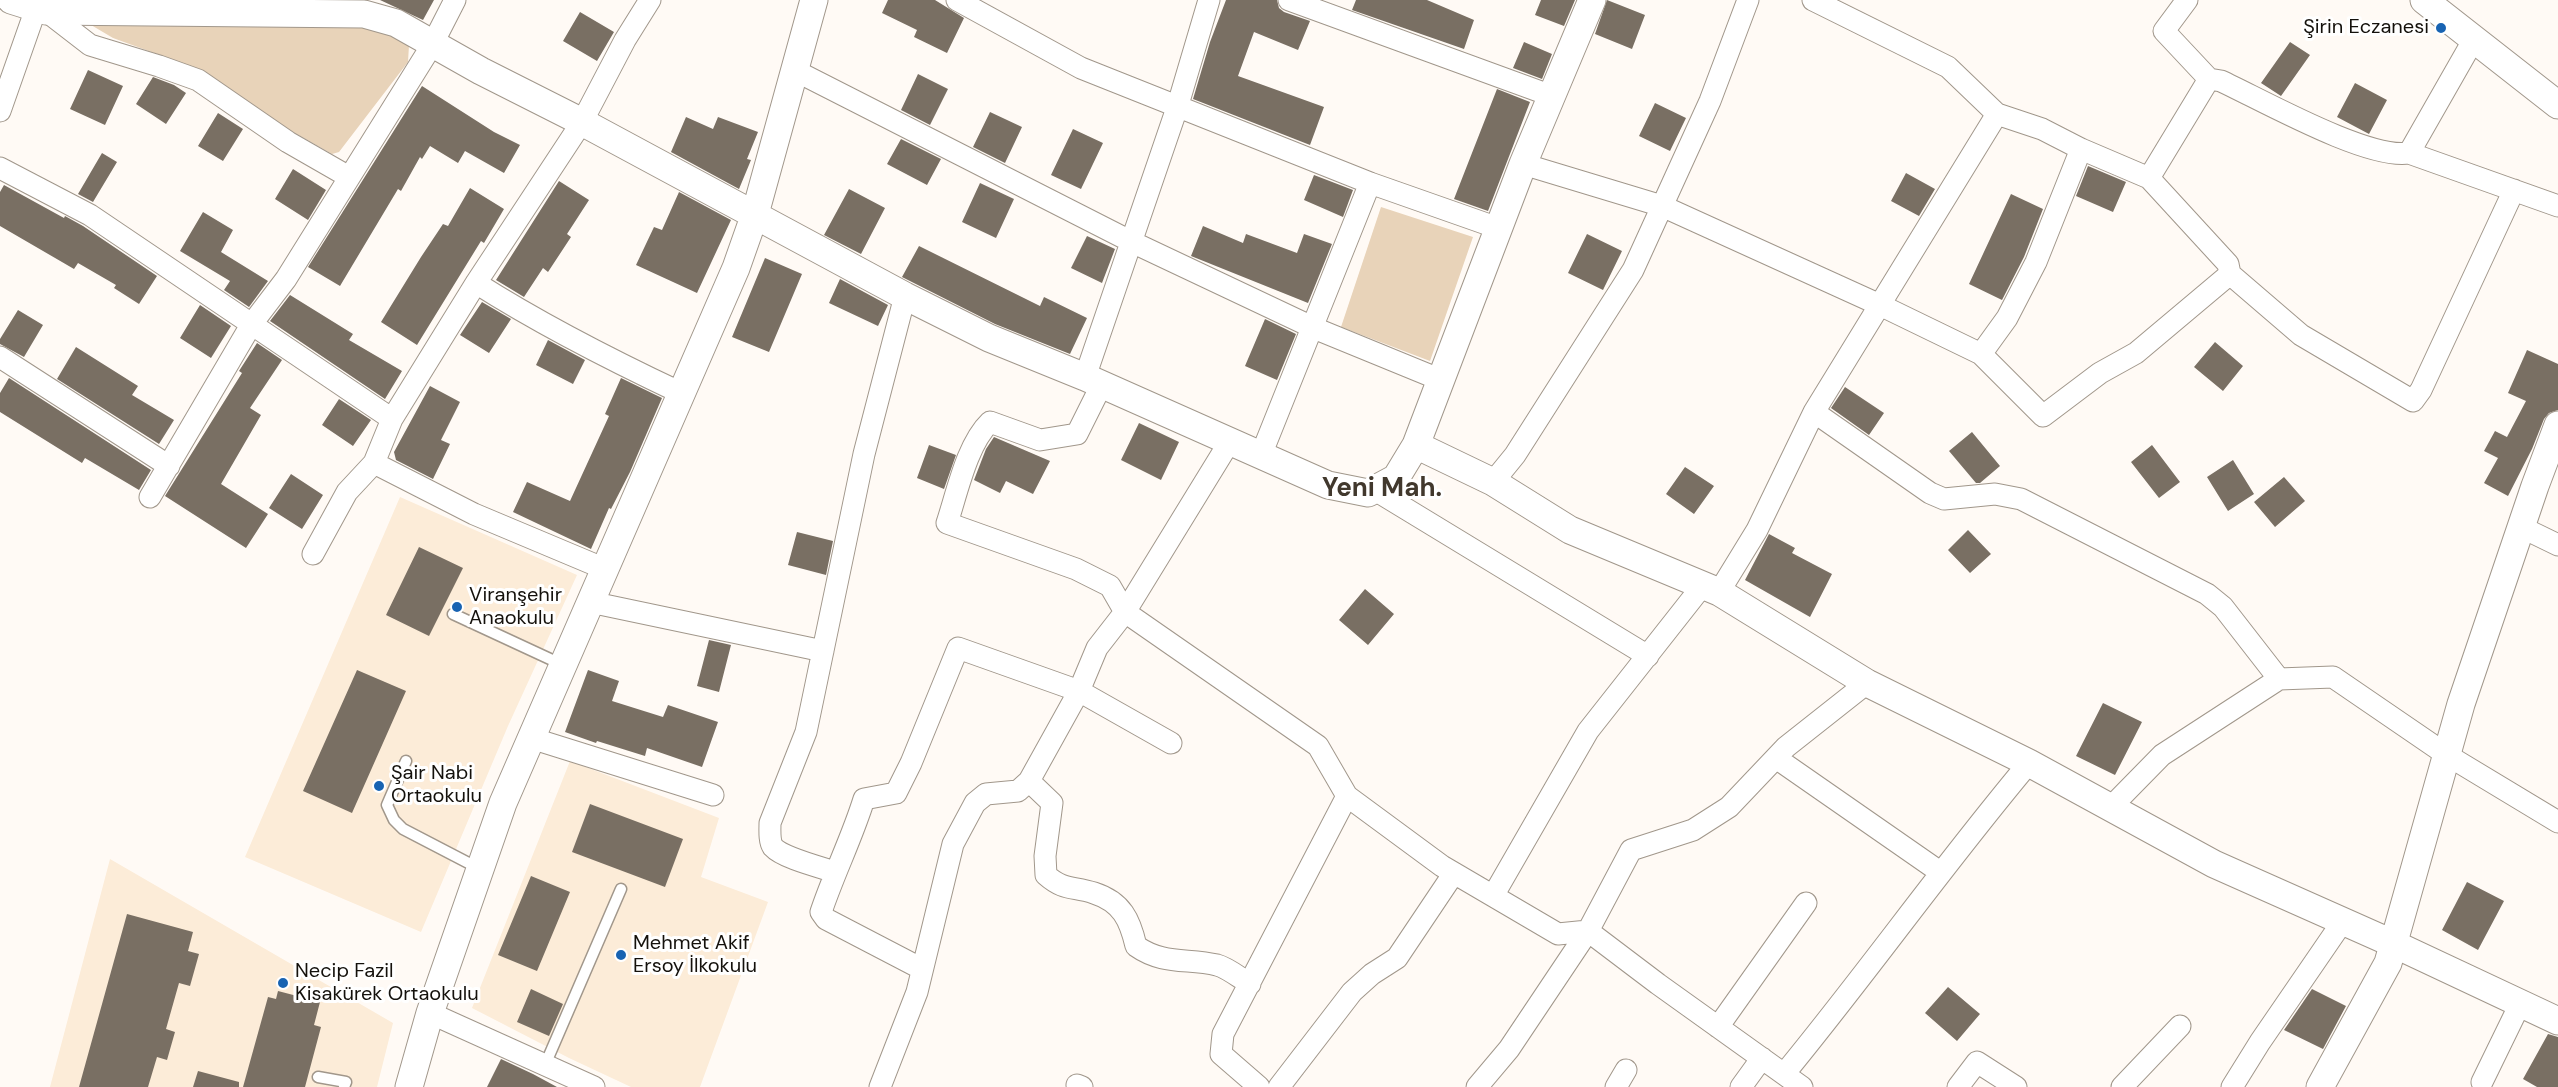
<!DOCTYPE html>
<meta charset="utf-8">
<style>
body{margin:0}
canvas{display:block;background:#fffaf5}
</style>
<canvas width="2558" height="1087"></canvas>
<script>
const g = document.querySelector('canvas').getContext('2d');
g.lineJoin = 'round';
function fill(path, color) { g.fillStyle = color; g.fill(path, 'evenodd'); }
function stroke(path, color, width, dash) { g.strokeStyle = color; g.lineWidth = width; g.lineCap = dash ? 'butt' : 'round'; g.setLineDash(dash || []); g.stroke(path); }
function write(font, color, halo, rows, align = 'center') {
  g.font = font + ' "DM Sans",sans-serif'; g.lineWidth = 6; g.setLineDash([]); g.textBaseline = 'middle'; g.strokeStyle = halo; g.fillStyle = color; for (const [text, x, y, turn = 0] of rows) {
    g.save(); g.translate(x, y); g.rotate((+turn || 0) * Math.PI / 180); g.textAlign = isNaN(turn) ? turn : align; if (halo) g.strokeText(text, 0, 0); g.fillText(text, 0, 0); g.restore();
  }
}
fill(new Path2D(`
 M400,497L577,575L508,726L421,932L245,857Z
 M570,761L719,818L701,877L768,902L700,1087H631L569,1058L472,1008Z
 M110,859L393,1023L377,1087H50Z`), '#fcecd8');
fill(new Path2D(`
 M86,22L368,25L403,37L409,45L408,62L339,152L332,154L249,107L198,69L113,38Z
 M1381,207L1473,237L1430,361L1341,327Z`), '#e8d3b9');
fill(new Path2D(`
 M380,0H434L423,20Z
 M888,0H935L964,18L947,53L914,37L917,30L882,13Z
 M1226,0H1277L1279,8L1284,12L1310,21L1298,50L1254,32L1238,76L1324,107L1310,145L1193,99L1210,42Z
 M1356,0H1427L1474,20L1464,49L1352,10Z
 M1541,0H1575L1564,26L1535,15Z
 M1607,0L1645,15L1632,49L1595,34Z
 M580,12L614,32L597,61L563,41Z
 M1524,42L1552,54L1542,79L1513,68Z
 M2290,42L2310,55L2281,96L2261,83Z
 M88,70L123,86L105,125L70,109Z
 M918,74L948,89L930,125L901,110Z
 M153,77L174,85L186,93L166,124L136,104Z
 M2355,83L2387,100L2369,134L2337,117Z
 M422,86L494,132L520,145L504,173L465,151L458,163L430,146L422,159L420,157L401,191L398,189L340,286L308,267Z
 M1497,89L1530,102L1488,211L1454,199Z
 M1655,103L1686,118L1670,151L1639,136Z
 M990,112L1022,127L1005,163L973,147Z
 M218,113L243,129L223,161L198,146Z
 M686,117L713,129L718,117L758,132L747,159L751,160L739,189L671,152Z
 M1073,129L1103,143L1081,189L1051,175Z
 M901,139L941,159L927,185L887,164Z
 M102,153L117,162L93,202L78,194Z
 M2088,166L2126,182L2113,212L2076,196Z
 M293,169L326,190L308,220L275,199Z
 M1906,173L1935,189L1919,216L1891,201Z
 M1314,175L1353,190L1343,217L1304,200Z
 M559,181L589,200L567,234L571,237L548,272L543,268L524,297L496,280Z
 M980,183L1014,199L996,238L962,222Z
 M4,185L64,218L65,216L83,226L157,276L139,304L114,288L116,285L78,263L74,269L0,226V192Z
 M470,188L504,209L484,243L481,241L417,345L381,322L421,257L443,224L448,226Z
 M849,189L885,208L861,254L824,235Z
 M679,192L731,220L697,293L636,265L654,227L662,230Z
 M2011,194L2043,209L2024,257L2002,300L1969,284Z
 M203,212L233,230L221,252L268,281L249,307L224,290L230,281L180,251Z
 M1203,226L1243,243L1246,234L1297,253L1304,234L1332,244L1308,303L1191,256Z
 M1587,234L1622,251L1603,290L1568,273Z
 M1087,236L1115,249L1102,283L1071,268Z
 M919,246L1040,306L1044,297L1087,318L1070,354L995,324L902,277Z
 M765,258L802,274L769,352L732,337Z
 M840,279L888,305L878,326L829,303Z
 M290,295L353,334L349,340L402,371L385,399L270,321Z
 M482,302L511,319L489,353L460,335Z
 M200,305L231,326L211,358L180,338Z
 M18,310L43,325L24,357L0,344V339Z
 M1265,319L1296,334L1277,380L1245,366Z
 M548,340L585,360L573,384L536,365Z
 M2215,342L2243,366L2223,391L2194,367Z
 M257,343L282,360L250,408L261,415L221,484L268,514L246,548L165,496L242,373L239,371Z
 M76,347L138,386L132,395L174,420L159,444L57,379Z
 M2527,350L2558,364V410L2549,413L2544,419L2532,449L2508,496L2484,483L2498,458L2484,451L2495,431L2507,437L2526,401L2508,393Z
 M9,378L151,470L139,490L85,458L82,463L0,412V393Z
 M621,378L662,398L630,472L611,509L609,508L591,549L513,512L527,482L570,501L609,416L605,414Z
 M430,386L460,402L441,440L450,444L433,479L396,460L394,452Z
 M1845,387L1884,413L1869,435L1831,408Z
 M339,399L371,420L353,446L322,425Z
 M1139,423L1179,442L1161,480L1121,460Z
 M1972,432L2000,466L1980,483H1976L1949,451Z
 M994,437L1050,461L1033,494L1006,481L1000,493L974,480L986,449Z
 M929,445L956,455L944,489L917,478Z
 M2152,445L2180,482L2159,498L2131,462Z
 M2233,460L2254,494L2228,511L2207,477Z
 M1685,467L1714,486L1694,514L1666,494Z
 M291,474L323,495L302,529L269,508Z
 M2284,477L2305,501L2275,527L2254,502Z
 M1968,530L1991,554L1970,573L1948,550Z
 M797,532L833,541L826,575L788,565Z
 M1769,534L1795,548L1792,553L1832,574L1810,617L1745,580Z
 M419,547L463,568L429,636L386,615Z
 M1365,589L1394,614L1368,645L1339,620Z
 M709,640L731,645L719,692L697,686Z
 M357,670L406,691L352,813L303,791Z
 M588,670L619,681L612,701L663,717L668,705L718,722L702,767L647,748L645,756L597,741L596,743L565,732Z
 M2103,703L2142,722L2115,775L2076,756Z
 M590,804L683,839L665,887L572,852Z
 M531,876L570,892L537,971L498,955Z
 M2467,882L2504,901L2478,950L2442,930Z
 M127,914L193,932L188,951L199,954L190,986L179,983L166,1029L175,1032L167,1060L157,1057L148,1087H79Z
 M1948,987L1980,1014L1957,1041L1925,1013Z
 M531,989L563,1004L549,1036L517,1022Z
 M2312,989L2346,1006L2323,1049L2284,1030Z
 M278,991L320,1002L314,1025L321,1027L305,1087H243L268,997L276,999Z
 M2548,1034L2558,1037V1087H2537L2523,1079Z
 M501,1059L533,1074L557,1087H487Z
 M198,1071L239,1082V1087H193Z`), '#796f63');
const service = new Path2D(`
 M453,614L563,665
 M406,761L387,805L394,820L403,829L480,869
 M545,1065L621,889
 M318,1077L346,1082L344,1087`);
const minor = new Path2D(`
 M957,0L1081,68L1370,183L1498,228
 M1289,0L1552,96
 M1813,0L1948,67L1997,114L2042,129L2081,149L2149,178L2228,264L2230,274L2301,335L2413,401L2421,390L2514,190
 M2187,0L2164,31L2209,79L2221,81C2262,100 2368,160 2409,153L2558,206
 M46,11L90,45L159,66L198,80L288,142L349,177
 M794,70L1132,242L1314,328L1441,380
 M0,111L39,0
 M2409,153L2474,39
 M1523,164L1662,206L1880,305L1981,354L2043,416L2100,373L2136,353L2230,274
 M0,168L90,215L392,419
 M2149,178L2209,79
 M476,283C542,325 611,360 681,393
 M1981,354L2007,318L2036,262L2081,149
 M0,357L169,466
 M1085,377L1177,108L1209,0
 M1102,384L1077,434L1040,440L990,422C967,444 957,493 947,523L1076,569L1110,586L1125,612L1318,746L1347,796L1442,866L1558,934L1588,931L1658,984L1802,1087
 M1814,412L1930,493L1944,499L1995,494L2021,499L2207,594L2223,607L2279,679
 M1261,455L1370,183
 M374,463L474,514L605,569
 M1493,482L1515,455L1633,270L1710,101L1748,0
 M1375,490L1648,656
 M150,497L251,325L286,279L432,45L455,0
 M2521,527L2558,545
 M313,554L347,492L374,463L392,419L476,283L582,122L625,40L650,0
 M1719,592L1757,530L1814,412L1997,114
 M590,602L823,651
 M531,738L713,795
 M1776,758L1940,872
 M1029,781L1052,803L1045,856L1046,875C1064,891 1073,886 1094,893C1122,902 1130,920 1136,946C1163,965 1187,958 1217,965C1228,968 1240,978 1250,984
 M2111,807L2162,755L2279,679L2333,677L2447,755L2558,822
 M835,872C820,867 783,858 773,847C769,841 770,830 770,823L806,732L864,454L905,296
 M1493,896L1588,731L1703,585
 M922,969L826,919L821,912C834,873 852,838 864,799L896,793L911,763L958,648L1079,691L1171,743
 M430,1013L594,1087
 M1718,1027L1806,903
 M1784,1074C1868,972 1944,864 2029,763
 M2482,1082L2521,1002
 M1077,1085L1082,1087
 M880,1087L917,992L953,844L975,803L986,794L1018,791L1029,781L1079,691L1097,648L1125,612L1230,441
 M1259,1087L1221,1054L1223,1034L1347,796
 M1279,1087L1352,992L1372,974L1397,958L1454,873
 M1477,1087L1509,1049L1588,931L1631,850L1693,830L1729,807L1786,747L1867,683
 M1616,1087L1626,1070
 M1741,1087L1762,1058
 M1958,1087L1977,1062L2016,1087
 M2122,1087L2180,1026
 M2232,1087L2260,1042L2343,921`);
const tertiary = new Path2D(`
 M11,0L46,11L364,14L396,23L481,71L582,122L905,296L989,338L1085,377L1328,485L1368,493L1396,478L1416,445L1523,164L1592,0
 M2424,0L2558,105
 M1416,445L1493,482L1570,530L1719,592L1867,683L2029,763L2214,864L2394,944L2558,1021
 M409,1087L430,1013L503,803L736,268L755,214L814,0
 M2320,1087L2388,963L2461,704L2535,486L2558,425`);
stroke(service, '#a1978b', 13);
stroke(minor, '#a1978b', 23);
stroke(tertiary, '#a1978b', 29);
stroke(service, '#fff', 10);
stroke(minor, '#fff', 21);
stroke(tertiary, '#fff', 27);
for (const [x, y, r, color] of [
 [2441,28,6,"#1863b2"],
 [457,607,6,"#1863b2"],
 [379,786,6,"#1863b2"],
 [621,955,6,"#1863b2"],
 [283,983,6,"#1863b2"]
]) { const dot = new Path2D(); dot.arc(x, y, r, 0, 2 * Math.PI); g.fillStyle = color; g.fill(dot); stroke(dot, '#fff', 2); }
write('20px', '#14110c', '#fff', [
 ["Şirin Eczanesi",2429,28,"right"],
 ["Viranşehir",469,596],
 ["Anaokulu",469,619],
 ["Şair Nabi",391,774],
 ["Ortaokulu",391,797],
 ["Mehmet Akif",633,944],
 ["Ersoy İlkokulu",633,967],
 ["Necip Fazil",295,972],
 ["Kisakürek Ortaokulu",295,995]
], 'left');
write('bold 26px', '#41382d', '#fff', [
 ["Yeni Mah.",1382,489]
]);
</script>
